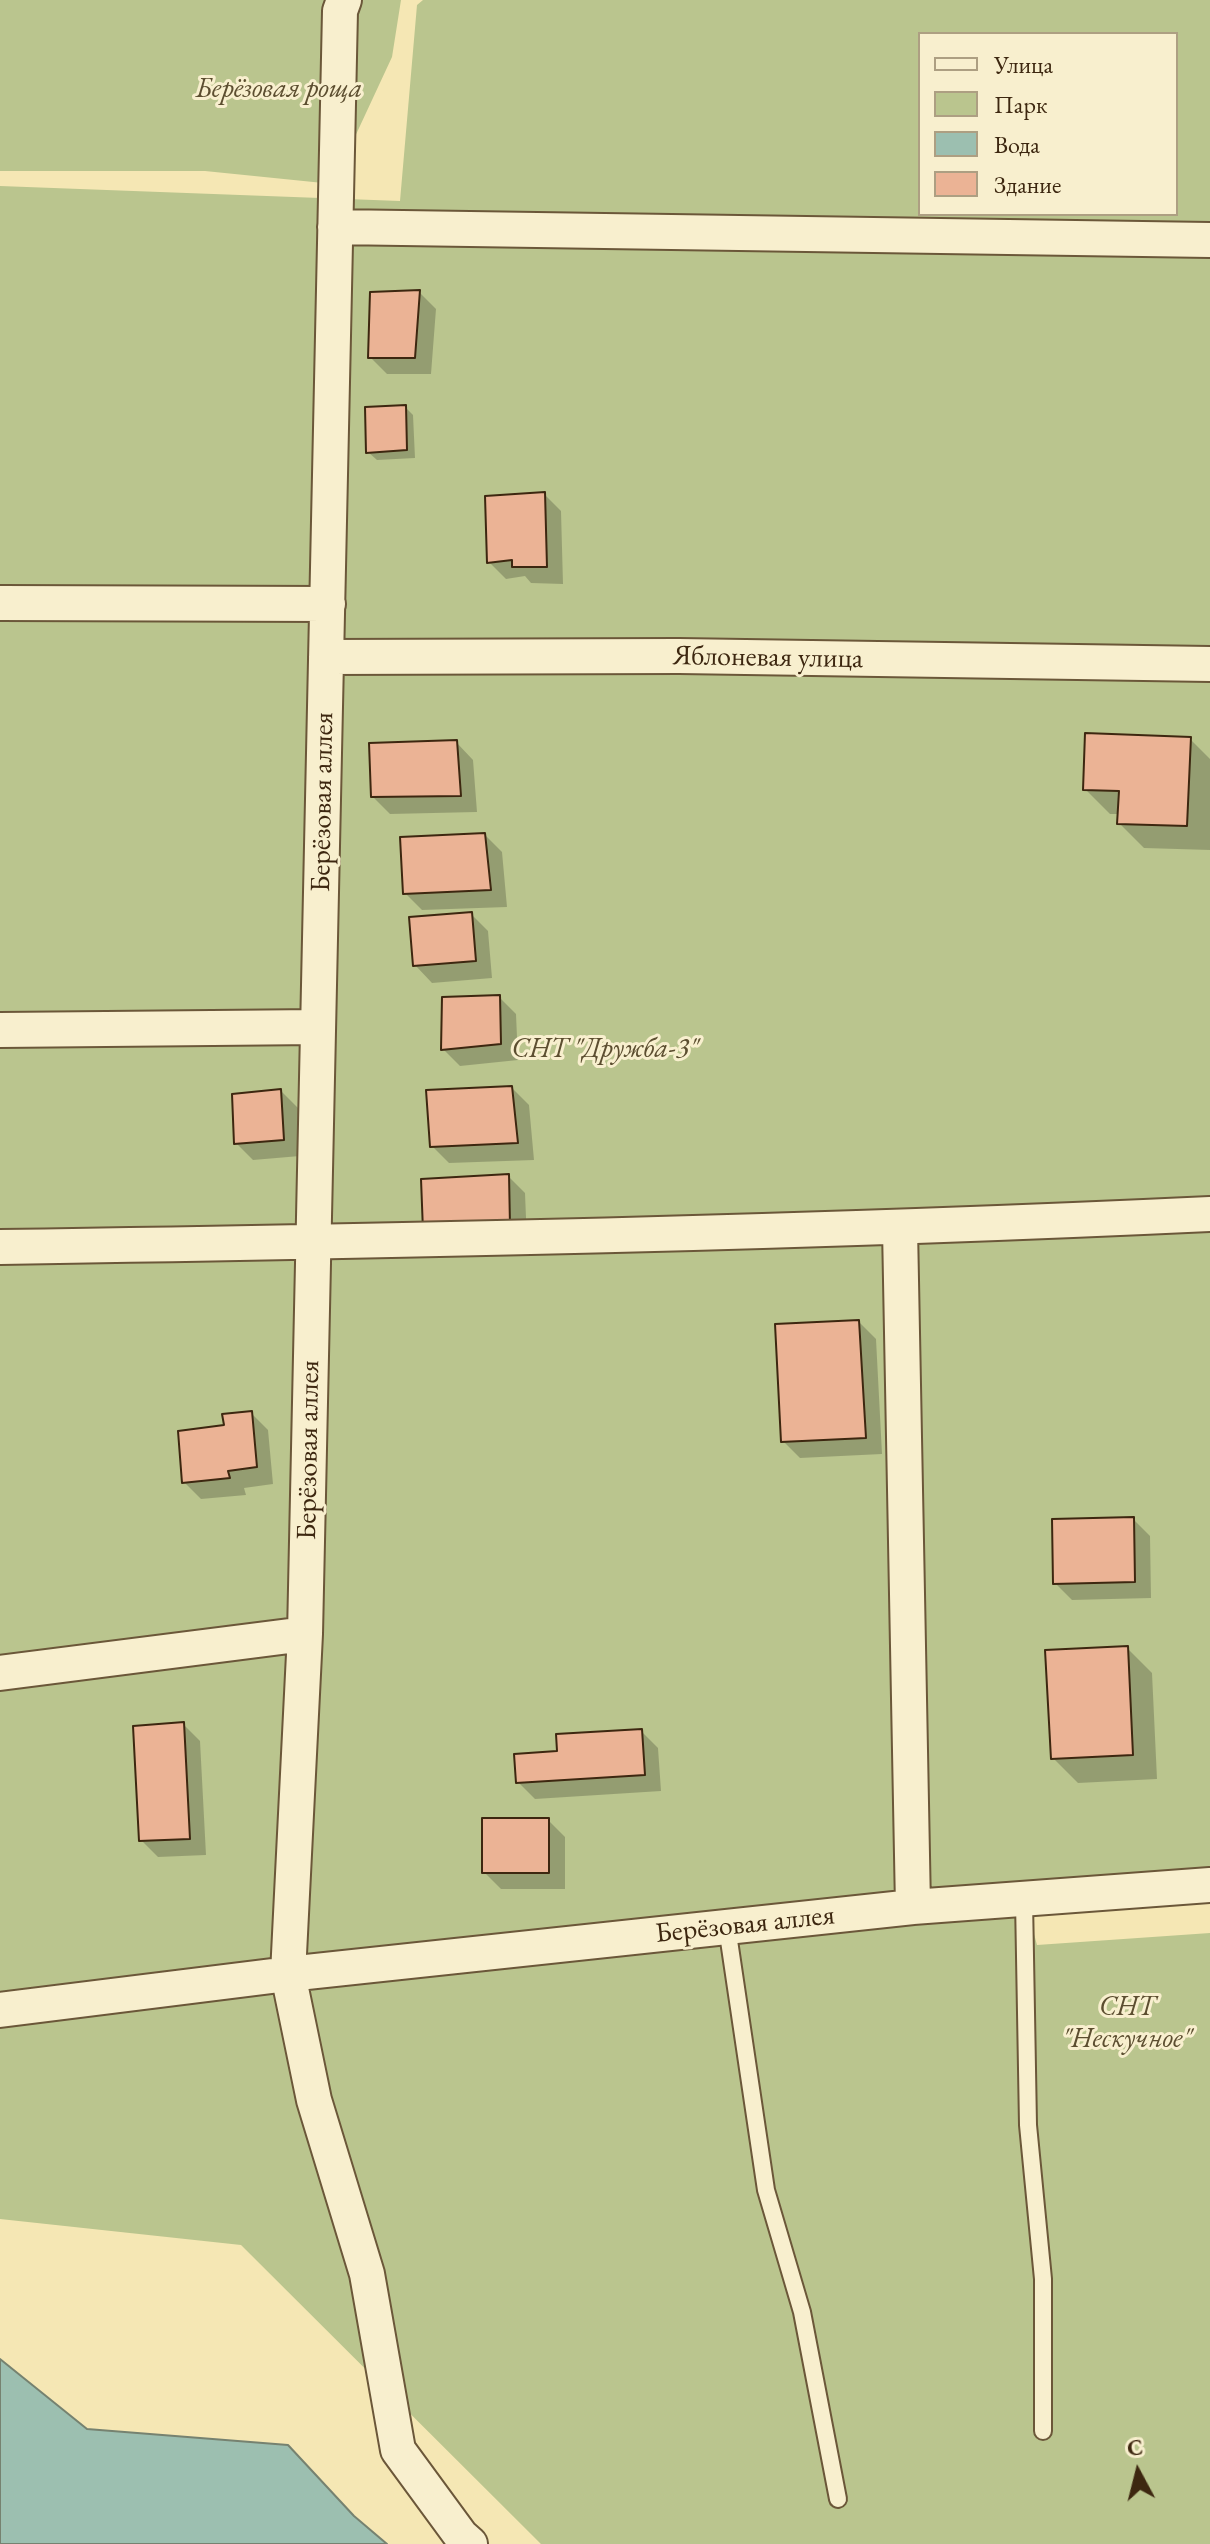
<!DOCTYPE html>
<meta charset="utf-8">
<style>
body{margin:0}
#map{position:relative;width:1210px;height:2544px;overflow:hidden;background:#f5e7b4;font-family:"EB Garamond",serif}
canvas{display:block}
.legend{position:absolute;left:918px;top:32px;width:260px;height:184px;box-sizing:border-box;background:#f8efce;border:2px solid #ad9f82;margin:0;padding:10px 14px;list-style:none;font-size:24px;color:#3d2710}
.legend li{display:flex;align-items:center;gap:16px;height:40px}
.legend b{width:40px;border:2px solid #ad9f82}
.north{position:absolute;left:1098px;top:2432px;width:80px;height:80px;-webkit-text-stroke:6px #f8efce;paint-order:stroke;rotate:353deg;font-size:22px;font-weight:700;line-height:32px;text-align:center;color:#3d2710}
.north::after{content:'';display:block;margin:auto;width:28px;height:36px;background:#3d2710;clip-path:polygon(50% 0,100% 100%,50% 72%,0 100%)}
</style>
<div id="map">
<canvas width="1210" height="2544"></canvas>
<ul class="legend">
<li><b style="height:10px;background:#f8efce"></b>Улица</li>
<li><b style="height:22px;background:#bac58e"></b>Парк</li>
<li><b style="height:22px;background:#9cbfb0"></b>Вода</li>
<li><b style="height:22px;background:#ebb395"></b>Здание</li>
</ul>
<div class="north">С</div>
</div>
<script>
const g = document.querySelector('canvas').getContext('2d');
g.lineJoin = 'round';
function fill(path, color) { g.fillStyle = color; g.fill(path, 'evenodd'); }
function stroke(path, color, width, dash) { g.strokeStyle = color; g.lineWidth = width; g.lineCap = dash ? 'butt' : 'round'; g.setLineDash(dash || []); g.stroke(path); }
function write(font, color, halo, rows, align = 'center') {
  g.font = font + ' "EB Garamond",serif'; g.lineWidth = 6; g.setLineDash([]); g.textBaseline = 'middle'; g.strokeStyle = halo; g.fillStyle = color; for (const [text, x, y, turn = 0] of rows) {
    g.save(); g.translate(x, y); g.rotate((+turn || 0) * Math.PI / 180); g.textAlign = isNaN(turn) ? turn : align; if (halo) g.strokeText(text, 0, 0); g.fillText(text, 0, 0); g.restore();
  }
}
fill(new Path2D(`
 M0,0H401L392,57L333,184L205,171H0Z
 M423,0H1210V1885L1025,1901L1037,1945L1210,1933V2544H541L241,2245L0,2219V186L400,201L417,5ZM920,34H1176V214H920Z`), '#bac58e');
const water = new Path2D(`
 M0,2359L87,2429L288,2445L354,2516L387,2544H0Z`);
fill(water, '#9cbfb0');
stroke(water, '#768270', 2);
fill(new Path2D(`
 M419,292L436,309L431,374H387L370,357Z
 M405,407L413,415L415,458L377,460L368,452Z
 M544,494L561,511L563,584L531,583L525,576L506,579L489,562Z
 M1190,739L1210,759V850L1144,848L1119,823L1120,814H1110L1085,789Z
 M456,742L473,760L477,812L390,814L373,797Z
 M485,835L502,852L507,907L422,910L405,893Z
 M471,914L488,931L492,978L432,983L415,965Z
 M499,997L516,1014L518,1060L460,1066L443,1049Z
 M512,1088L529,1105L534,1160L449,1163L432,1146Z
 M281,1091L298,1108L300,1156L253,1160L236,1143Z
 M508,1176L525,1193L527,1242L442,1247Z
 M859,1322L876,1339L882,1454L800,1458L783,1441Z
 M251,1413L268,1430L273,1484L244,1488L246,1495L201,1499L184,1482L226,1427Z
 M1133,1519L1150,1536L1151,1598L1072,1600L1055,1583Z
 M1127,1648L1152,1673L1157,1779L1078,1783L1053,1758Z
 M183,1724L200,1741L206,1855L158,1857L141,1840Z
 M641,1731L658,1748L661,1791L535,1799L518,1782L559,1753Z
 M548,1820L565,1837V1889H501L484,1872Z`), '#0003');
const building = new Path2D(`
 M420,290L415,358H368L370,292Z
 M406,405L407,450L366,453L365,407Z
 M545,492L547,567H512V560L487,563L485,496Z
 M1085,733L1191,737L1187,826L1117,824L1119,791L1083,790Z
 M457,740L461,796L371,797L369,743Z
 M485,833L491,890L403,894L400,837Z
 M472,912L476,961L413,966L409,917Z
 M500,995L501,1044L441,1050L442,997Z
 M512,1086L518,1143L430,1147L426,1090Z
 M281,1089L284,1140L234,1144L232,1094Z
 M509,1174L510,1226L423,1231L421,1179Z
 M859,1320L866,1438L781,1442L775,1324Z
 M252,1411L257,1467L228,1471L230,1478L182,1483L178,1431L224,1425L222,1414Z
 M1134,1517L1135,1582L1053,1584L1052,1519Z
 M1128,1646L1133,1755L1051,1759L1045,1650Z
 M184,1722L190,1839L139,1841L133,1726Z
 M642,1729L645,1775L516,1783L514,1754L557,1751L556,1734Z
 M482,1818H549V1873H482Z`);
fill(building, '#ebb395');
stroke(building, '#3d2710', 2);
const lane = new Path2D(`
 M1024,1900L1028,2125L1043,2279V2431
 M727,1927L766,2190L802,2312L838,2499`);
const street = new Path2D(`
 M344,0L340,11L305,1634L288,1974L913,1907L1210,1885
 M335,227L1210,240
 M0,603L328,604
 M326,657L679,656L1210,664
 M0,1030L318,1027
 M900,1228L913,1907
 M0,1247C404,1241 807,1233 1210,1214
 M0,1673L305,1634
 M0,2010L288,1974L314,2100L367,2274L398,2450L461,2536L470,2544`);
stroke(lane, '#6b5739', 20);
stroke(street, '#6b5739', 38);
stroke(lane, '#f8efce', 16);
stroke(street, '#f8efce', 34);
write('italic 28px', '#5c4e30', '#f8efce', [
 ["Берёзовая роща",279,89],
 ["СНТ \"Дружба-3\"",605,1049],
 ["СНТ",1127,2007],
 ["\"Нескучное\"",1127,2039]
]);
write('28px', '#3d2710', '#f8efce', [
 ["Яблоневая улица",768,658,1],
 ["Берёзовая аллея",323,802,-89],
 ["Берёзовая аллея",309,1450,-89],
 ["Берёзовая аллея",745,1925,-6]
]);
</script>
